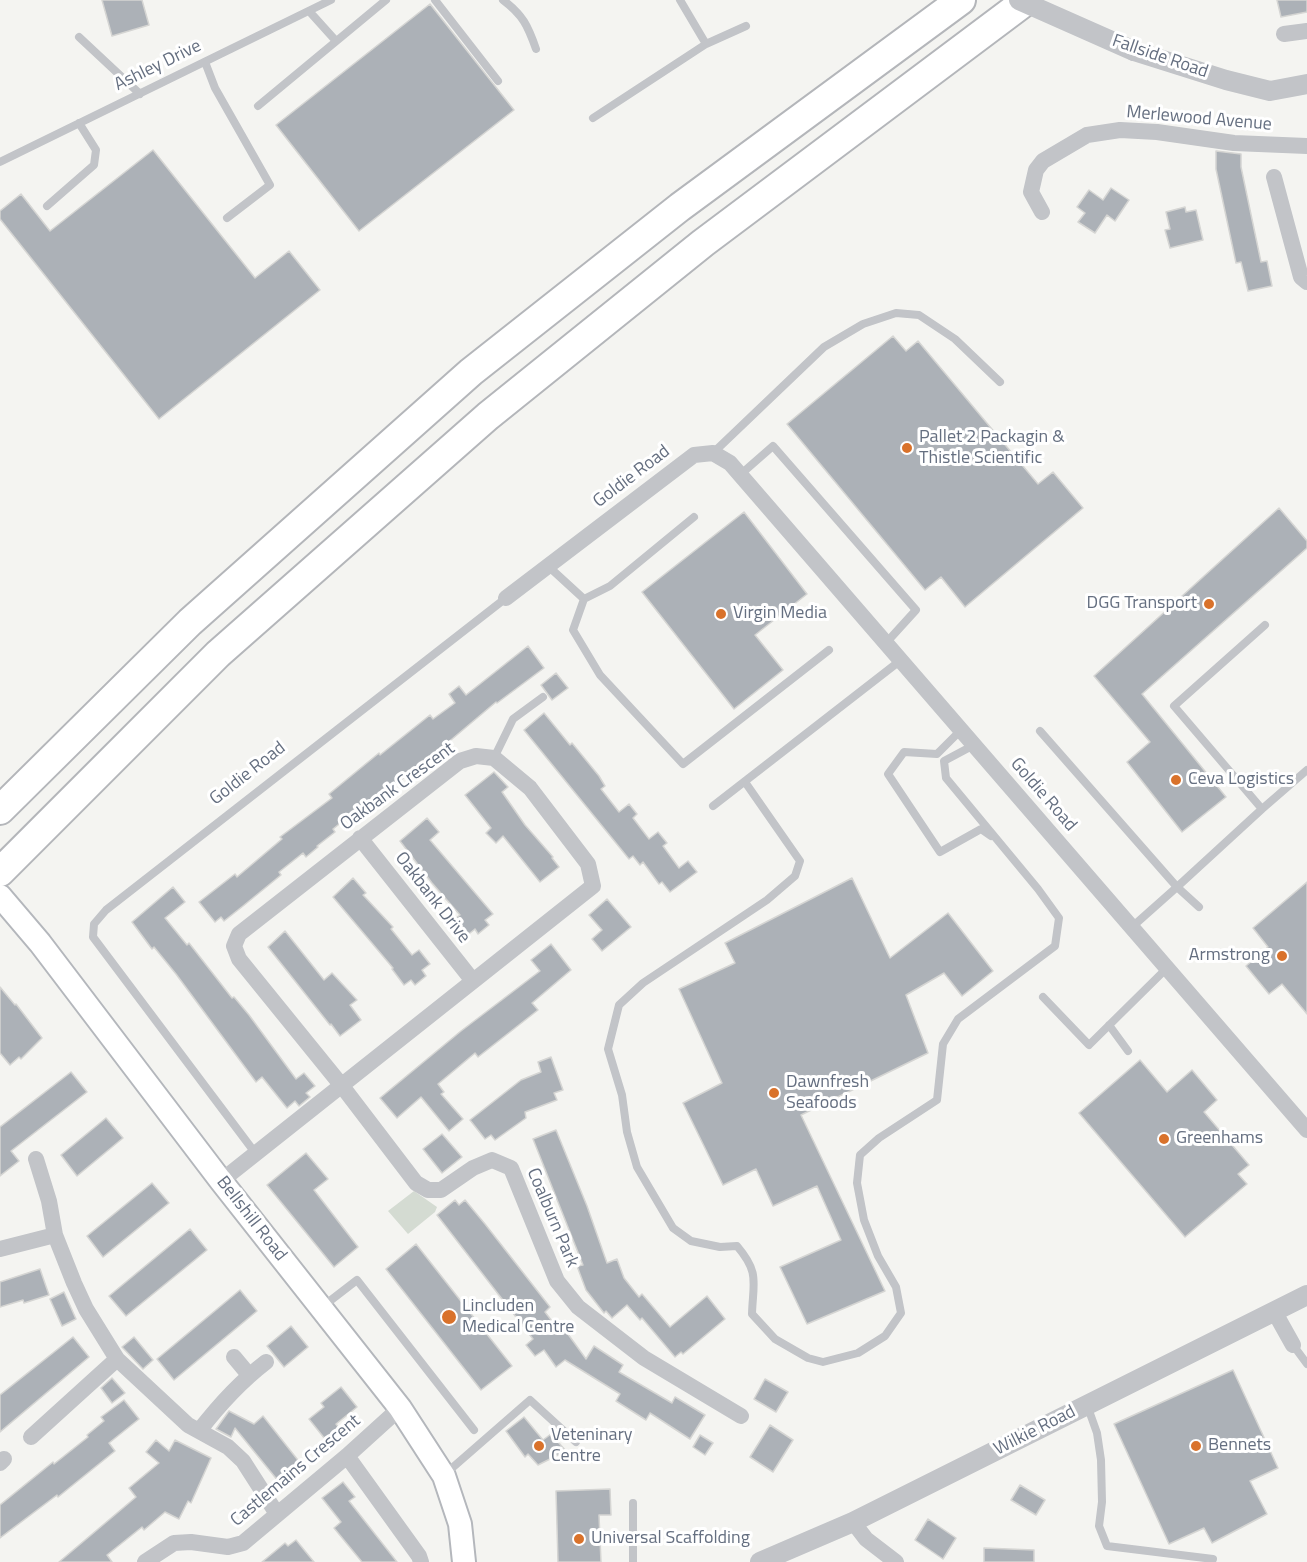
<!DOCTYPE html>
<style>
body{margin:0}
canvas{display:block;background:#f4f4f1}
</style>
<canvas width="1307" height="1562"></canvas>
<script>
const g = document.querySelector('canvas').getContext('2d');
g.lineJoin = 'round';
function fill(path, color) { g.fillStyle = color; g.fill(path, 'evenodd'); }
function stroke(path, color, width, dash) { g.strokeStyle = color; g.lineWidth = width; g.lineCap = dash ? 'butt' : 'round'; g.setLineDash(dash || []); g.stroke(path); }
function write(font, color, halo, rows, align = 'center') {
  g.font = font + ' "Titillium Web",sans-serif'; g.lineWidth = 6; g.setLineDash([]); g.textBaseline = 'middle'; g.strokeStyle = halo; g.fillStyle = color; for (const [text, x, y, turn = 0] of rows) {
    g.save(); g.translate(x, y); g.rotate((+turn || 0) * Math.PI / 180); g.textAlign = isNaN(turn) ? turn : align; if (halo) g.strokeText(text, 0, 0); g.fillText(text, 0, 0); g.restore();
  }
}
fill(new Path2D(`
 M414,1191L437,1207L435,1212L408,1234L388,1211Z`), '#d4dbd2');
const building = new Path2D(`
 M102,0H142L149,25L112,36Z
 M1277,0H1307V12L1281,17Z
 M430,4L514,110L359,231L276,125Z
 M153,150L255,278L289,251L320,290L159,419L0,219V211L21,194L50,231Z
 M1216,151L1241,154V167L1261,262L1267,261L1272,286L1248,291L1241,262L1236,263L1216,169Z
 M1111,188L1129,200L1115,221L1107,215L1095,233L1078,222L1085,213L1077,207L1089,190L1103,200Z
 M1185,207L1186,212L1196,210L1203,240L1170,248L1165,230L1170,229L1166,212Z
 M893,336L906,351L918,341L1038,484L1053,472L1083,508L965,607L941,577L925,590L787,424Z
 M1279,508L1307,541V548L1142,694L1226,797L1182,832L1127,762L1150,742L1094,676Z
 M744,512L807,594L755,635L783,670L734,709L642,592Z
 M528,646L544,668L497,703L496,702L439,750L357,815L354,812L333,829L335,832L317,846L318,847L306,857L303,853L279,872L281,875L243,906L224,921L221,917L215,922L199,902L235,874L237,877L282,839L280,837L332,798L329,794L379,753L380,755L430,715L433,719L455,703L449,694L459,686L466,695Z
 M556,673L568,688L552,700L541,685Z
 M544,713L570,745L572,743L599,776L605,786L601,789L619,812L629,804L637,814L633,818L649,839L658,832L667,843L663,846L679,868L688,861L697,872L670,892L662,882L659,884L643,862L640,865L633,856L629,859L524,730Z
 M494,772L508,787L502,792L525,825L553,857L552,858L559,867L540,882L503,836L496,843L486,833L491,828L465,795Z
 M427,818L439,832L430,840L493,914L485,920L489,925L478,934L475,929L465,937L452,921L460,915L432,883L400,841Z
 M353,878L366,893L363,895L393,927L391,929L412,955L419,950L430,964L422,970L426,976L415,985L411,980L404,985L392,969L393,968L333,897Z
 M852,878L890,958L948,913L993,971L962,996L944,973L906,995L928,1053L801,1115L885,1291L807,1324L780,1267L841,1240L817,1186L773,1206L756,1169L723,1185L683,1103L722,1083L679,989L735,963L725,943Z
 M1307,882V1014L1282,984L1269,994L1246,966L1268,947L1253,928Z
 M173,887L185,902L165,918L187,945L189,943L232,998L234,997L249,1015L296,1079L304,1073L315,1086L306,1093L310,1097L299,1106L295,1101L287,1108L262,1077L256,1082L176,974L154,947L152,949L132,922Z
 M607,899L631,927L602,951L592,939L602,930L589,915Z
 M285,931L324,980L332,973L357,1000L350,1005L361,1020L340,1036L331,1024L330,1025L268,947Z
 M551,944L571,970L532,1003L538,1010L478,1057L475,1053L438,1084L444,1092L441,1094L463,1119L449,1131L421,1097L397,1118L380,1098L461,1031L540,971L531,960Z
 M0,987L15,1005L16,1004L42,1038L21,1059L19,1057L10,1065L0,1053Z
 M551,1057L563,1090L554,1093L557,1100L525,1112L526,1118L495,1140L491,1135L485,1139L470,1120L521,1080L541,1072L538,1062Z
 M1140,1060L1167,1092L1192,1070L1217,1100L1204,1112L1249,1165L1238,1174L1247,1184L1185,1237L1079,1113Z
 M71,1072L87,1092L11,1151L19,1161L0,1176V1127Z
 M106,1118L123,1138L77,1176L61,1155Z
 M556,1130L587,1206L607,1263L617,1259L624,1278L639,1297L642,1294L670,1327L707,1296L725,1319L683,1354L681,1352L675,1357L642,1318L640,1320L627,1305L612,1318L606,1311L604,1313L586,1290L577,1266L583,1265L533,1139Z
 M442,1134L462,1157L442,1173L423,1149Z
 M306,1153L328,1179L314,1190L358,1247L334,1267L267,1185Z
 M152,1183L169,1203L103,1257L87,1236Z
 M455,1200L459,1205L465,1200L485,1224L550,1307L545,1312L561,1333L565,1330L586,1359L594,1346L623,1365L619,1372L672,1403L675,1397L705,1415L690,1439L650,1413L646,1420L616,1401L620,1394L565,1360L556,1367L544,1350L535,1356L526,1345L533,1339L437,1215Z
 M190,1229L207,1250L126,1316L109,1296Z
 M416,1244L512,1366L481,1390L386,1269Z
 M40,1269L49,1295L24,1303L23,1300L0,1307V1282Z
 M240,1290L257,1311L174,1380L157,1359Z
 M64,1292L76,1319L62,1326L50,1299Z
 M291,1326L308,1347L284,1367L267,1346Z
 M73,1337L89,1357L0,1432V1395Z
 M134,1337L153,1360L143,1369L122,1347Z
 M1233,1370L1278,1468L1250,1481L1267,1514L1212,1543L1204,1528L1169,1544L1114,1424Z
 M112,1378L125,1393L112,1403L101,1388Z
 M765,1379L788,1392L776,1412L754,1399Z
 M341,1387L357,1407L336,1424L339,1428L325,1439L309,1419L324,1407L321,1403Z
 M124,1400L139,1419L109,1443L115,1451L58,1497L57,1495L0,1538V1505L53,1462L54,1464L88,1437L87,1435L104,1421L101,1417Z
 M229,1411L254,1424L263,1416L301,1464L279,1482L235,1428L231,1437L216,1429Z
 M524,1417L543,1440L551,1434L566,1451L538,1465L528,1454L525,1457L506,1431Z
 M770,1425L793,1440L773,1472L750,1457Z
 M700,1435L713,1443L705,1455L693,1447Z
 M156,1440L169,1451L175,1440L211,1458L191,1503L188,1501L179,1519L165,1512L144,1530L142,1527L107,1555L112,1562H59L136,1497L129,1488L159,1463L146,1452Z
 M343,1482L355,1497L349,1501L397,1562H362L334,1528L341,1522L322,1498Z
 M1020,1485L1045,1500L1036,1515L1011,1500Z
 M610,1489L611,1515H599L601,1562H558L556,1491Z
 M928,1519L956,1538L943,1559L915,1540Z
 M296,1540L314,1562H262L285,1543L288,1546Z
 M984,1548L1034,1550V1562H984Z`);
fill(building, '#acb1b7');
stroke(building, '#d5d5d3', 1.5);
const secondary = new Path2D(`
 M0,896L40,943L221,1181L400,1408L444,1476L460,1524L464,1562`);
const motorway = new Path2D(`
 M0,810L190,622L471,372L680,207L961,0
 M0,872L218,654L488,416L703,243L1027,0`);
stroke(secondary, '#b4b7bc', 26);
stroke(motorway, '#b4b6ba', 32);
stroke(new Path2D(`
 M435,0L498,81
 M503,0C523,15 528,26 536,49
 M680,0L706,44
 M309,11L336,41
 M79,37L140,94
 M205,62L215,88L270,185L227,218
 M258,106L386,0
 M593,118L706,44L746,26
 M0,162L331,0
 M47,206L94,165L96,150L79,123
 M713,453L824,347L863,324L896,313L919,315L955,339L1000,382
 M741,474L773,446L916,610L886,643
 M548,566L584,599L610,586L694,517
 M584,599L573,630L600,675L683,764L829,650
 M961,730L937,754L904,752L888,774L940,852L981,829L991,836
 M1040,731L1177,887L1132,927
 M494,758L513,719L543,697
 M745,782L800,861L795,876L767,900L643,983L619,1005L608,1049L622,1095L627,1132L637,1167L673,1228L691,1241L720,1247L737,1246C760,1273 753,1282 752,1314L775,1339L808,1358L823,1362L858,1353L885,1336L901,1313L896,1287L878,1256L864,1220L857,1183L860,1155L879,1138L937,1100L943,1044L958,1019L1055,946L1059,918L1038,889L946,778L944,761L974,745
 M713,806L901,660
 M1262,809L1307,770
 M1199,907L1177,887L1262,809L1174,706L1265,625
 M1043,997L1089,1045L1167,968
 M1109,1025L1128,1051
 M256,1154L93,937L94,924L106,910L506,598
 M322,1307L357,1280L474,1430
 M1293,1345L1307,1364
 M1087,1405L1097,1433L1101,1460L1102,1502L1099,1526L1107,1546L1213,1559
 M444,1475L530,1400L576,1442
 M633,1503V1562`), '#c2c4c8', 8);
stroke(new Path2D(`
 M1284,34L1307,31
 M1274,177L1301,277L1307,282
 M1042,212L1031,192L1036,170L1043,161L1087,135L1120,130L1157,132L1234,143L1307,146
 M506,598L694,455L713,453L730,463L1307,1130
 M360,838L473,981
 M36,1159L49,1201L55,1235L74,1283L86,1309L117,1359L188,1425L228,1447L243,1461L277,1514
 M221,1181C345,1082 469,985 593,886L588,864L530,788L494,758L476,756L460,761L239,934L234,946L239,959L342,1086L416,1183L428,1190H441L473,1168L492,1160L511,1168L557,1281L578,1307L644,1358L741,1416
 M0,1249L55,1235
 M1274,1311L1293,1345
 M234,1357L249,1375
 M199,1431C219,1405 240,1382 266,1362
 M31,1437L117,1359
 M347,1456L419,1556L421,1562
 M0,1463L4,1459
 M853,1522L866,1539L896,1562
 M145,1562L174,1543L191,1542L228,1547L243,1543L347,1456L400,1408`), '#c2c4c8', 16);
stroke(new Path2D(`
 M1134,51L1226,80L1270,91L1307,84
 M760,1562L853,1522L1307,1295`), '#c2c4c8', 20);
stroke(secondary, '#fff', 22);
stroke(motorway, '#fff', 28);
stroke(new Path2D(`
 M1019,0L1134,51`), '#c2c4c8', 20);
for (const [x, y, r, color] of [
 [907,448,6,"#d9722b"],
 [1209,604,6,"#d9722b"],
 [721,614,6,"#d9722b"],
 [1176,780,6,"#d9722b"],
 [1282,956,6,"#d9722b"],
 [774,1093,6,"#d9722b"],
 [1164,1139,6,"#d9722b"],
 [449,1317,8,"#d9722b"],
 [539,1446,6,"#d9722b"],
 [1196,1446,6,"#d9722b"],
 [579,1539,6,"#d9722b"]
]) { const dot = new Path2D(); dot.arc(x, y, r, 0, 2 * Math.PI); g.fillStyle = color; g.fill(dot); stroke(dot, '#fff', 2); }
write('18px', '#656f80', '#fff', [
 ["Fallside Road",1160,57,19],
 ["Ashley Drive",158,66,-26],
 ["Merlewood Avenue",1199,119,5],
 ["Goldie Road",632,477,-37],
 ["Goldie Road",248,774,-38],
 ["Oakbank Crescent",398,787,-36],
 ["Goldie Road",1043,795,49],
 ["Oakbank Drive",432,898,52],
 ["Coalburn Park",552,1218,67],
 ["Bellshill Road",251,1219,52],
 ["Wilkie Road",1035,1431,-27],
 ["Castlemains Crescent",296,1471,-40]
]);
write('18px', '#656f80', '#fff', [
 ["Pallet 2 Packagin &",919,438],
 ["Thistle Scientific",919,459],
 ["DGG Transport",1197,604,"right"],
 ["Virgin Media",733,614],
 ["Ceva Logistics",1188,780],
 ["Armstrong",1270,956,"right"],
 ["Dawnfresh",786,1083],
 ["Seafoods",786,1104],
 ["Greenhams",1176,1139],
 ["Lincluden",462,1307],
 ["Medical Centre",462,1328],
 ["Veteninary",551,1436],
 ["Centre",551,1457],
 ["Bennets",1208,1446],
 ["Universal Scaffolding",591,1539]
], 'left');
</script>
